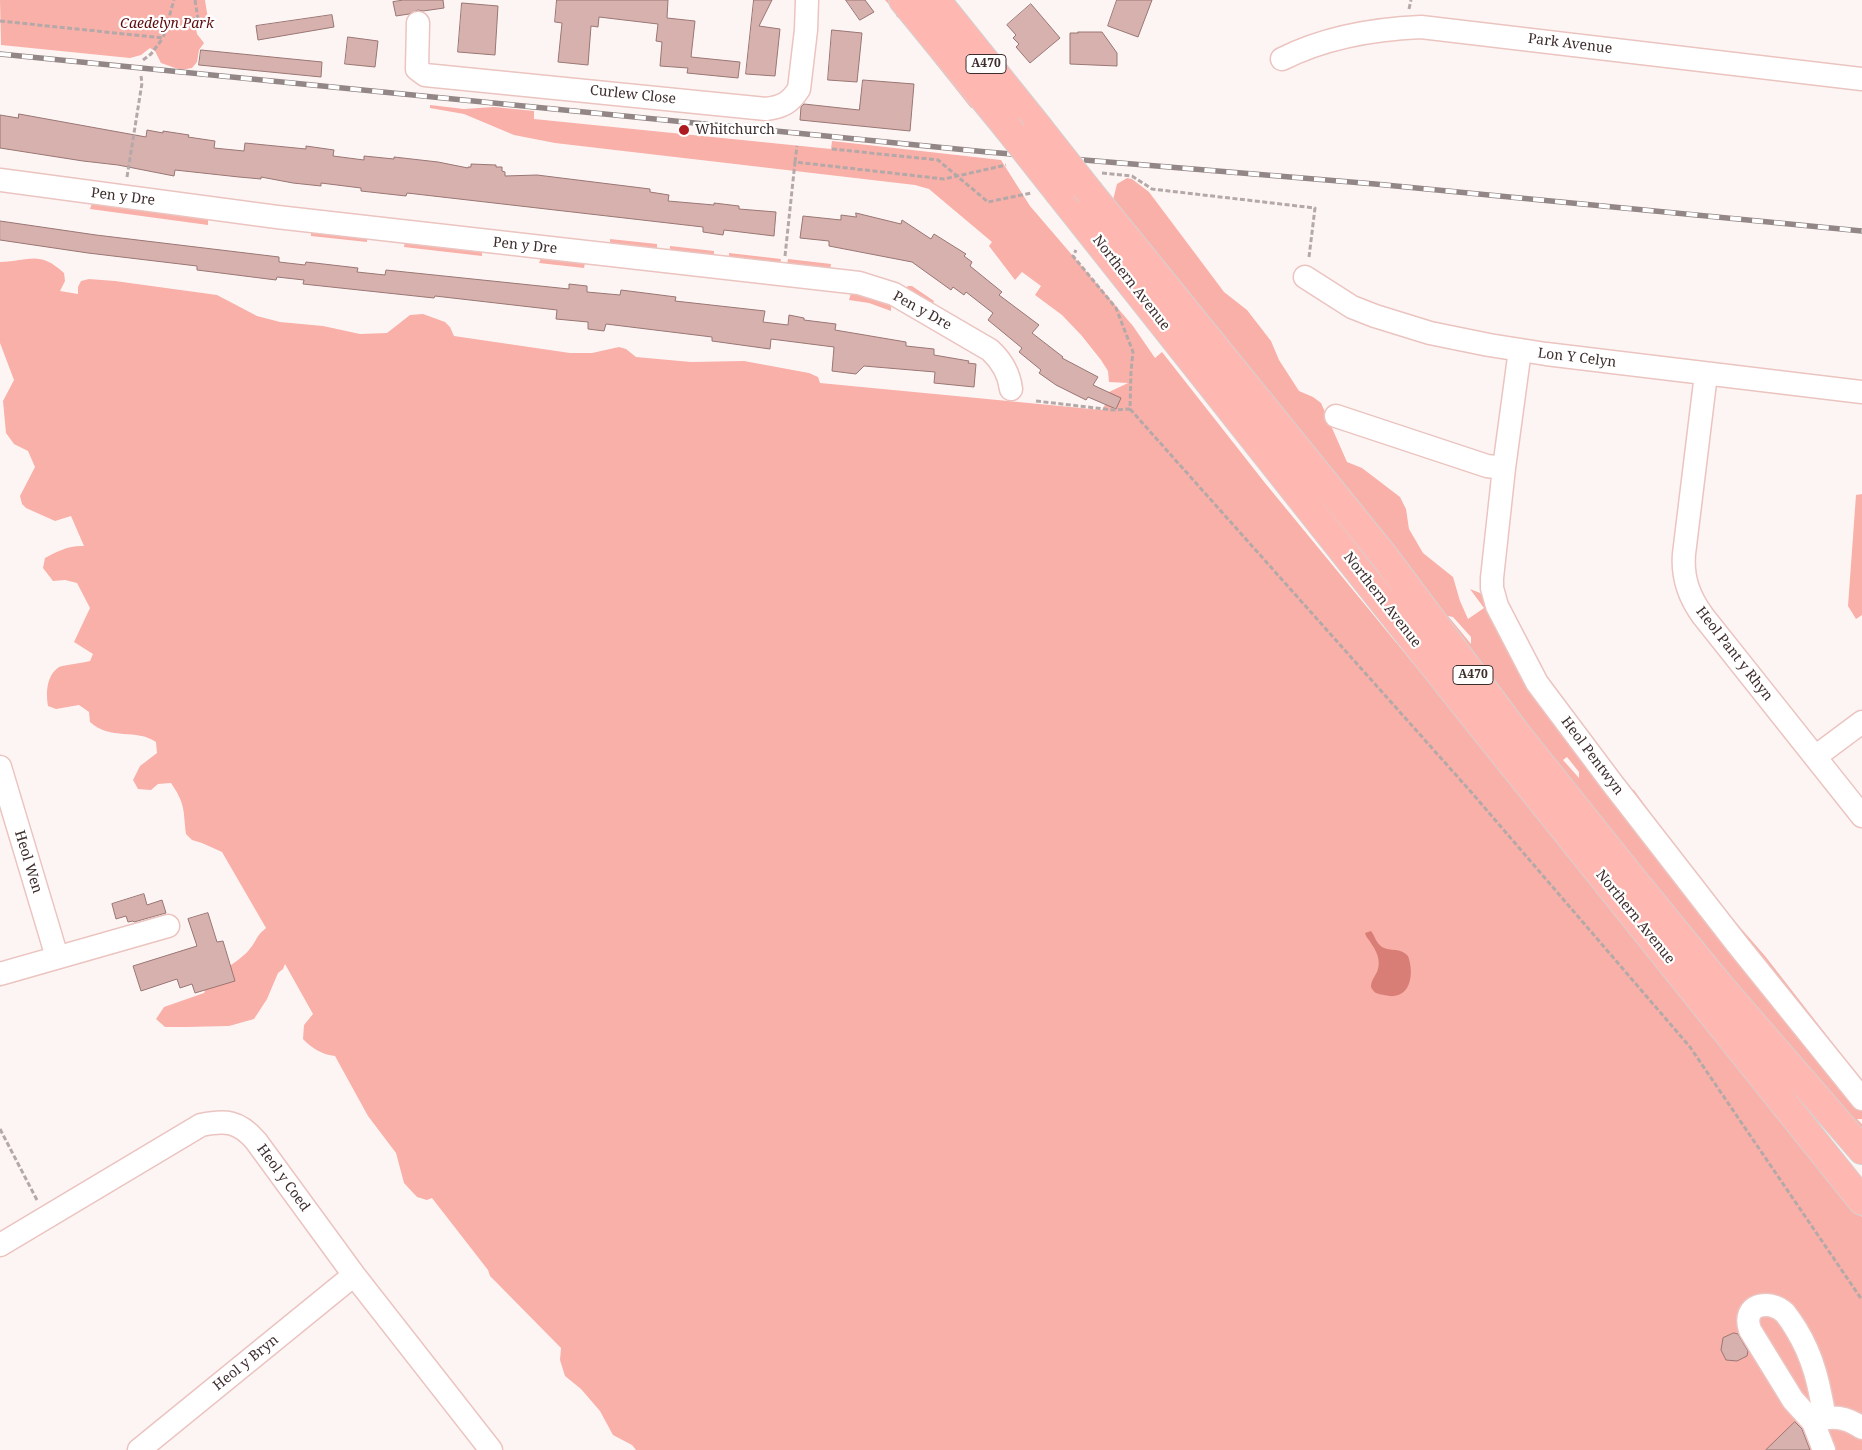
<!DOCTYPE html>
<style>
body{margin:0}
canvas{display:block;background:#fdf5f4}
</style>
<canvas width="1862" height="1450"></canvas>
<script>
const g = document.querySelector('canvas').getContext('2d');
g.lineJoin = 'round';
function fill(path, color) { g.fillStyle = color; g.fill(path, 'evenodd'); }
function stroke(path, color, width, dash) { g.strokeStyle = color; g.lineWidth = width; g.lineCap = dash ? 'butt' : 'round'; g.setLineDash(dash || []); g.stroke(path); }
function write(font, color, halo, rows, align = 'center') {
  g.font = font + ' "Noto Serif",serif'; g.lineWidth = 4.5; g.setLineDash([]); g.textBaseline = 'middle'; g.strokeStyle = halo; g.fillStyle = color; for (const [text, x, y, turn = 0] of rows) {
    g.save(); g.translate(x, y); g.rotate((+turn || 0) * Math.PI / 180); g.textAlign = isNaN(turn) ? turn : align; if (halo) g.strokeText(text, 0, 0); g.fillText(text, 0, 0); g.restore();
  }
}
fill(new Path2D(`
 M0,0H205L208,19L195,22L197,34L204,43L199,50L197,62L192,68L181,70L161,63L155,51L150,48L141,55L130,58L1,45Z
 M885,0H889L974,107L971,108L901,20L896,16V12Z
 M430,105L464,109L494,107L534,111V119L831,149L832,141L1001,160L1030,206L1133,326L1155,358L1162,352L1265,483L1700,1012L1862,1217V1450H636L632,1445L613,1435L600,1411L581,1389L565,1376L560,1360L561,1348L496,1282L490,1276L488,1270L432,1198L427,1200L417,1197L404,1183L396,1153L368,1116L335,1056C323,1055 311,1048 303,1039L304,1025L313,1014L285,964L283,969L278,973L267,999L254,1019L229,1026L186,1027H165L156,1019L164,1007L204,993C213,972 235,966 249,950C257,941 255,937 266,928L222,852L202,843L192,840L186,834C183,810 186,805 171,783L158,784L151,790L138,789L133,780L140,766L157,753L156,742C136,728 111,741 90,722L89,712L79,705L56,709L48,706C46,693 46,676 59,667C64,665 83,663 90,661L93,654L74,642L90,608L77,583L65,580L53,581L43,568L45,558C57,551 70,545 84,546L71,516L55,521L26,508L22,504L20,496L35,467L28,451L14,444L6,433L3,401L14,380L0,343V262C30,261 39,250 64,273L65,281L60,291L78,294V287L81,281L89,279L115,281L217,295L257,316L280,322L323,326L360,334L387,333L410,315L423,314L445,322L450,327L454,336L570,353H592L619,347L626,349L636,357L691,362L744,361L809,373L818,377L820,383L1102,410L1106,403L1109,392L1128,383L1109,382L1108,371L1101,360L1082,336L1062,315L1035,295L1041,286L1022,272L1015,280L989,246L992,242L929,189L915,185L555,143L514,135L464,114L430,108Z
 M1127,178L1132,179L1149,192L1224,292L1247,310L1271,341L1279,360L1299,391L1313,397L1321,403L1347,462L1362,468L1400,497L1406,509L1409,529L1423,553L1453,577L1460,601L1468,619L1484,608L1470,589L1480,593L1485,598L1555,720V727L1560,734L1572,735L1626,788L1634,790L1698,879L1765,956L1849,1064L1862,1081V1119H1857L1862,1124V1130L1677,924V911L1670,913L1597,812H1587L1528,732L1113,200L1117,184ZM1448,616L1453,617L1471,637V644ZM1567,757L1579,772V778L1563,760Z
 M92,203L208,218V225L90,209Z
 M311,231L367,238V242L311,236Z
 M610,239L657,244V249L610,246Z
 M405,241L482,251V256L404,247Z
 M670,246L714,251V257L670,253Z
 M729,253L781,259L780,264L729,259Z
 M542,256L585,263L584,268L539,263Z
 M788,259L831,264L830,270L787,265Z
 M908,286H912L934,301L932,306L906,288Z
 M851,293L866,295L891,305V311L869,303L849,300Z
 M1862,494V615L1856,619L1848,606L1856,495Z`), '#f9b0a8');
fill(new Path2D(`
 M1371,931C1375,936 1376,943 1382,947C1391,952 1400,947 1408,956C1415,975 1410,1002 1384,995C1377,994 1374,993 1371,987C1371,981 1374,978 1377,972C1383,958 1373,946 1366,936L1365,933Z`), '#d87e76');
const building = new Path2D(`
 M404,0H443L444,8L423,11L418,10L409,14L396,16L393,2Z
 M557,0H668L667,18L695,21L691,57L740,62L738,78L687,73L688,68L660,66L662,42L656,41L658,24L599,17L598,27L591,26L588,65L558,62L562,23L555,22Z
 M754,0H772L759,26L780,29L775,76L746,74Z
 M846,0H865L874,12L860,20Z
 M1117,0H1152L1138,37L1108,26Z
 M462,3L498,6L495,55L458,52Z
 M1031,4L1060,38L1030,63L1016,47L1019,44L1013,38L1016,35L1007,25Z
 M332,15L334,27L258,40L256,26Z
 M832,30L862,33L857,82L828,80Z
 M1078,32H1102L1117,53V66L1070,64V33H1078Z
 M348,37L378,41L375,67L345,64Z
 M201,50L322,62L321,77L199,65Z
 M863,80L914,84L910,131L800,120L801,107L804,104L859,110Z
 M19,114L146,137L147,130L163,133V131L189,135L188,137L215,141L214,148L244,151L245,143L306,149V146L334,150L333,156L364,160V156L394,159V157L438,162L468,168V167H471V164L496,165V167H502V171L505,172V176L537,175L650,189V192L669,195L668,201L714,205V203L739,206V209L776,212L774,236L724,230L723,235L703,232V227L407,193L406,196L361,191V188L321,183V186L293,183L261,177V179L239,177L175,170L174,176L118,165L83,161L0,148V115L18,118Z
 M856,213L901,224L902,220L931,239L934,234L966,254L964,256L972,262L970,266L1002,292L999,295L1039,325L1032,333L1063,357L1062,358L1098,377L1093,385L1121,398L1116,409L1088,397L1086,400L1056,385L1039,373L1041,370L1019,352L1022,348L988,320L993,313L966,292L964,295L953,287L951,290L912,262L829,246V241L800,238L803,216L841,220V215L856,217Z
 M0,221L96,235L279,257V262L305,265L306,262L358,268L357,272L385,275L386,270L569,289V284L587,286V292L620,295L621,290L676,297L675,301L765,311L763,322L788,325L789,315L804,318V320L836,324L835,330L906,342V346L934,349V355L969,361L968,363L976,364L974,387L934,383L935,372L864,366L856,374L832,371L834,347L771,339L770,349L712,341V337L606,324L604,331L588,329V322L556,319L557,310L435,296L434,298L303,284L304,280L277,277L276,280L197,270V266L88,253L0,240Z
 M144,894L147,905L162,900L166,913L134,922L133,921L128,922L126,916L116,919L112,904Z
 M208,913L217,942L223,941L235,981L195,993L192,984L180,988L177,979L141,991L133,966L197,946L188,919Z
 M1734,1333L1738,1334L1748,1351L1747,1356L1737,1361L1726,1360L1721,1350L1723,1338Z
 M1795,1422L1802,1429L1810,1450H1766Z`);
fill(building, '#d7b1ad');
stroke(building, '#997673', 1);
const minor = new Path2D(`
 M418,23L417,69L425,75L766,109C782,107 790,103 799,89L806,30L807,0
 M1282,59C1326,37 1372,29 1421,27L1862,79
 M0,180L277,217L859,283L894,294L990,350C1002,361 1009,373 1011,389
 M1305,277L1352,307L1375,316L1430,333L1489,345L1546,354L1862,392
 M1520,350L1504,468L1492,578V588L1497,606L1537,683L1612,783L1737,944L1862,1099
 M1706,374L1684,554C1682,578 1689,597 1703,616L1862,816
 M1336,416L1487,466L1504,468
 M1815,757L1862,722
 M0,767L57,957
 M0,974L168,926
 M0,1245L201,1125C226,1120 239,1121 256,1141L354,1275L491,1450
 M1813,1422C1831,1414 1847,1417 1862,1428
 M139,1450L354,1275
 M1824,1450L1813,1422L1793,1400L1750,1330C1741,1304 1769,1298 1785,1313C1789,1318 1793,1324 1796,1329C1814,1358 1819,1385 1825,1418`);
const highway = new Path2D(`
 M903,0L1007,127
 M936,0L1038,127
 M1090,193L1384,556L1516,733L1631,877L1720,986L1862,1150
 M1060,194L1465,705L1862,1201`);
stroke(minor, '#ebc4c0', 25);
stroke(highway, '#d4d1d1', 30);
stroke(new Path2D(`
 M195,0L198,19H193L195,31
 M1409,9L1411,0
 M0,21L163,38L174,0
 M143,60L151,54L163,38
 M832,149L938,160L988,202L1031,193
 M795,162L797,146
 M1102,173L1132,176L1152,189L1315,208L1309,257
 M127,177L142,83L141,76
 M785,256L795,162L944,179L1006,165
 M1036,401L1113,410L1130,409L1131,371L1133,352L1116,308L1073,256L1076,250
 M1130,409L1472,793L1690,1047L1862,1300
 M0,1129L38,1202`), '#b4a9a8', 3, [5, 2.5]);
stroke(minor, '#fff', 22);
stroke(highway, '#ffb8b1', 28);
const rail = new Path2D(`
 M0,54L987,152L1375,184L1862,231`);
stroke(rail, '#928786', 5.5);
stroke(rail, '#fff', 4, [11]);
const highwayBridge = new Path2D(`
 M1007,127L1060,194
 M1038,127L1090,193`);
stroke(highwayBridge, '#d4d1d1', 30, []);
stroke(highwayBridge, '#ffb8b1', 28);
for (const [x, y, r, color] of [
 [684,130,6,"#ad1b21"]
]) { const dot = new Path2D(); dot.arc(x, y, r, 0, 2 * Math.PI); g.fillStyle = color; g.fill(dot); stroke(dot, '#fff', 2); }
for (const [x, y, w] of [
 [986,64,40],
 [1473,675,40]
]) { const box = new Path2D(); box.roundRect(x - w / 2, y - 9.5, w, 19, 4); g.fillStyle = '#fff'; g.fill(box); stroke(box, '#3d2e2d', 1); }
write('bold 12px', '#3d2e2d', null, [
 ["A470",986,64],
 ["A470",1473,675]
]);
write('italic 14px', '#5e0b0e', '#fff', [
 ["Caedelyn Park",167,24]
]);
write('14px', '#3d2e2d', '#fff', [
 ["Park Avenue",1570,44,7],
 ["Curlew Close",633,95,6],
 ["Pen y Dre",123,197,7],
 ["Pen y Dre",525,246,6],
 ["Northern Avenue",1131,283,52],
 ["Pen y Dre",922,311,29],
 ["Lon Y Celyn",1577,358,7],
 ["Northern Avenue",1382,600,52],
 ["Heol Pant y Rhyn",1734,654,52],
 ["Heol Pentwyn",1592,756,53],
 ["Heol Wen",28,862,73],
 ["Northern Avenue",1635,917,51],
 ["Heol y Coed",283,1178,54],
 ["Heol y Bryn",246,1363,-39]
]);
write('14px', '#3d2e2d', '#fff', [
 ["Whitchurch",695,130]
], 'left');
</script>
